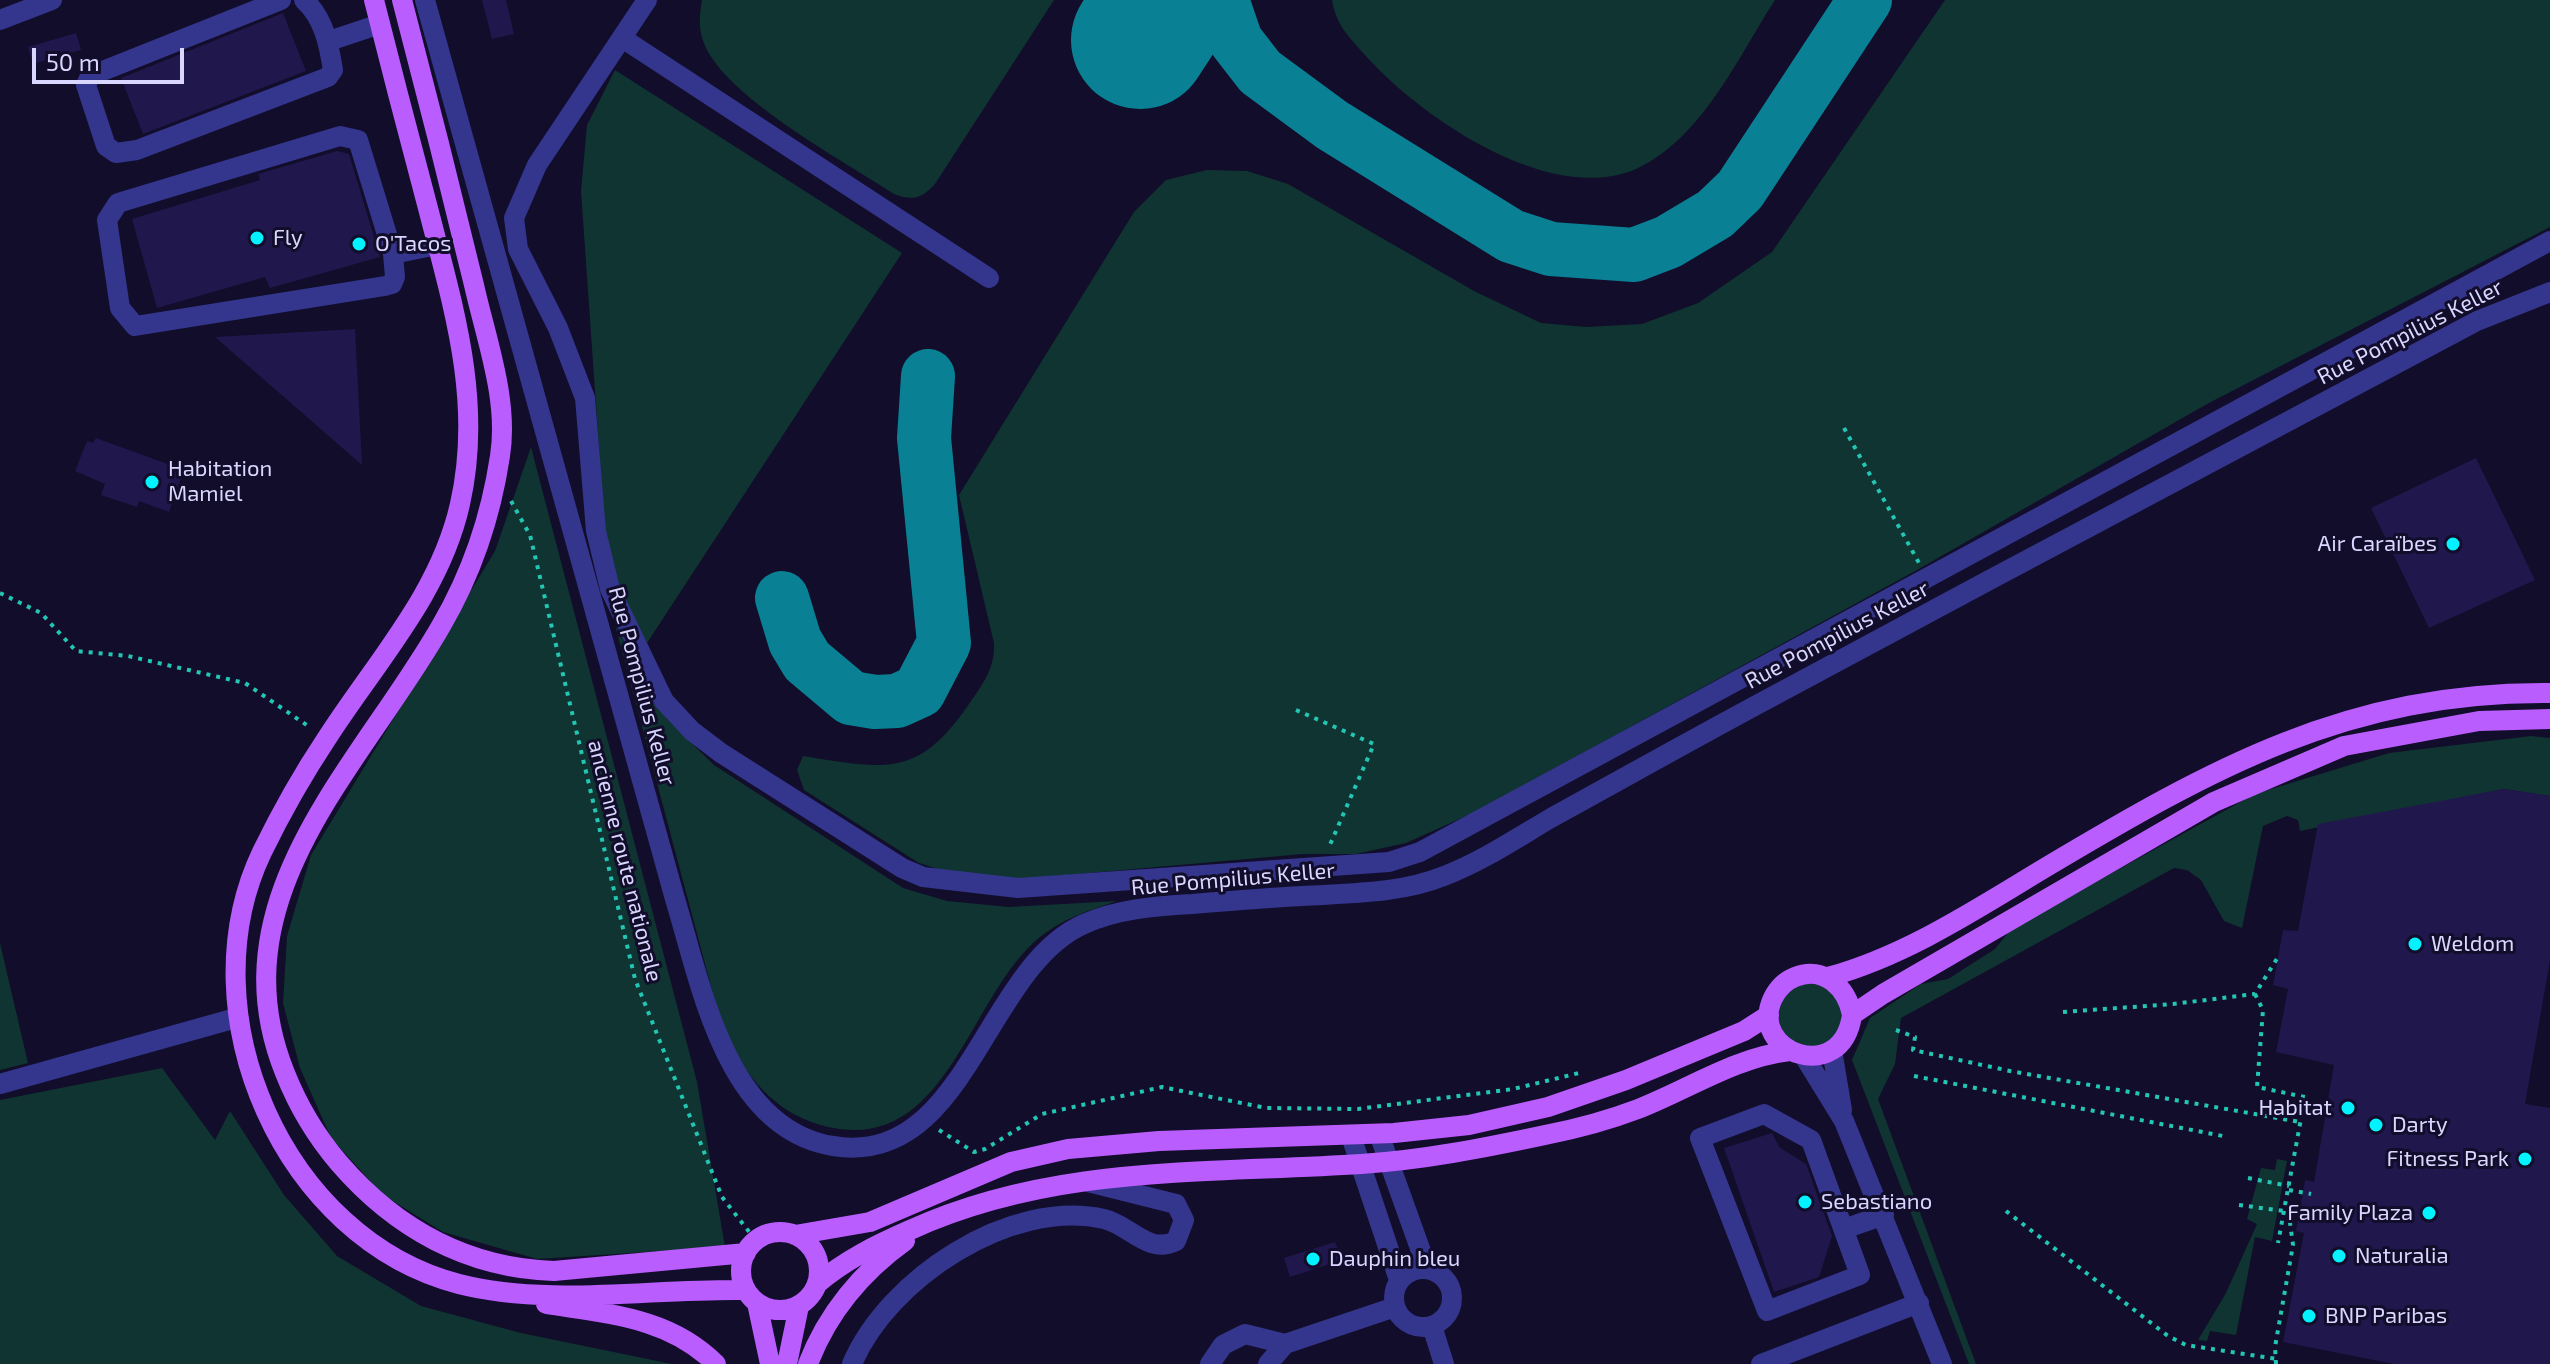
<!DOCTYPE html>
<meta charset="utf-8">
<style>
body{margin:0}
#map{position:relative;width:2550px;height:1364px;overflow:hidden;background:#110d2a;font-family:"Exo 2",sans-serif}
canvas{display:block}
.scale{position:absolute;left:32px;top:48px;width:152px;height:36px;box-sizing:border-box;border:4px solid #d9d6ff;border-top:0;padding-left:10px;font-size:24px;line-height:28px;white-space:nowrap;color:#d9d6ff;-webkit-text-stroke:6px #110d2a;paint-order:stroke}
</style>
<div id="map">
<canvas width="2550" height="1364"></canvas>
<div class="scale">50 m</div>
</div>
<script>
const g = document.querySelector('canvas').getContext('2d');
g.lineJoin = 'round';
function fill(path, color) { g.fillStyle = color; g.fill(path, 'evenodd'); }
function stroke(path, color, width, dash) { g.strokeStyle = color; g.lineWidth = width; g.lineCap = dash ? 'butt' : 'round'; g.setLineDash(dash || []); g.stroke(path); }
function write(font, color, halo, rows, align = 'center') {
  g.font = font + ' "Exo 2",sans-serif'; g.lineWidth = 6; g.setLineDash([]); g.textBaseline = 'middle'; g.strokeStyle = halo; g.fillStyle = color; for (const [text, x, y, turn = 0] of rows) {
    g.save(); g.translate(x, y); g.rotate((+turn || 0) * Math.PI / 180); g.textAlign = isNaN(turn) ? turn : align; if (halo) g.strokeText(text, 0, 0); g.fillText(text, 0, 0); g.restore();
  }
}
fill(new Path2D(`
 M702,0H1054L935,184C921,199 913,201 894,194C844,161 732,101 706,48C698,31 699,18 702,0Z
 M1332,0H1775C1738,57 1703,137 1638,168C1552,208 1420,117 1365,55C1349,37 1336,25 1332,0Z
 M1945,0H2550V227L2207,404L1917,570L1473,813L1406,843L1356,854H1303L1011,880L954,874L919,863L804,790L797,770L803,756C885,769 918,779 969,704C983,684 995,668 994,643L959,495L1134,212L1166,180L1207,170L1247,171L1288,184L1474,291L1541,323L1586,327L1642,324L1698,303L1772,252Z
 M615,70L902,253L647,643L623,603L606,548L581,191L587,125Z
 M531,447L697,1082L725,1247L537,1259L443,1232L383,1195L331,1138L300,1068L283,1003L287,936L311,855L495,551Z
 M615,625L667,719L714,765L903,888L947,901L1009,907L1117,901C1090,910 1062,919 1040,937C968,995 948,1154 828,1127C777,1115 752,1082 725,1039Z
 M2531,736L2550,738V796L2504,789L2300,831L2298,820L2287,816L2263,826L2242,928L2224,921L2201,880L2187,870L2174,868L1901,1018L1895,1064L1878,1099L1976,1364H1969L1852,1060L1870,1018L1921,984L1948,979L1995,949L2012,928L2255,794L2389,753Z
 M0,943L28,1063L0,1070Z
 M1778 1015a32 32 0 1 1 64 0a32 32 0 1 1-64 0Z
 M162,1068L215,1140L230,1111L284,1195L337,1256L421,1306L521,1333L672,1364H0V1100Z
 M2277,1159L2287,1161L2272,1241L2255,1237L2236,1335L2210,1331L2207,1341L2198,1340L2226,1293L2257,1224L2247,1219L2261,1168L2275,1170Z`), '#103431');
stroke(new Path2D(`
 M1222,0L1236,41L1260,72L1332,125L1511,236L1551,249L1634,255L1668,242L1715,214L1740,190L1865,0
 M782,598L795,641L807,661L851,698L875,702L897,701L919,691L944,643L924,438L928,376`), '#0a8094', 54);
stroke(new Path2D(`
 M1140,40L1166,0`), '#0a8094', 138);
fill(new Path2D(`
 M482,0H506L514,34L492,39Z
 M283,13L306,71L143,134L121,78Z
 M76,33L81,50L33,64L28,47Z
 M337,151L349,154L380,257L270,288L265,277L157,308L132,219L260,180L258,174Z
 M355,329L362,465L215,337Z
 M96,438L184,470L169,512L139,501L137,507L101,495L105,484L75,471L87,441L93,443Z
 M2476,458L2535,580L2429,628L2371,508Z
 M2504,789L2550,796V960L2525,1104L2550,1108V1364H2394L2283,1342L2304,1233L2296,1231L2303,1192L2305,1180L2314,1182L2334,1065L2276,1052L2288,989L2273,985L2283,930L2298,931L2318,824Z
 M1772,1133L1779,1147L1806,1164L1832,1236L1819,1277L1774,1292L1724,1148Z
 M1335,1242L1342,1260L1290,1277L1284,1258Z`), '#20184c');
stroke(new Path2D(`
 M1844,428L1919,563
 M511,501L530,535L635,979L722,1197L750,1233
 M0,593L41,613L76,651L128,656L245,683L311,728
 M1296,710L1374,744L1329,847
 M2255,994L2263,1010L2257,1087L2305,1097L2278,1243
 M2063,1012L2173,1004L2255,994L2278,957
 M1896,1030L1915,1037L1913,1050L2010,1071L2300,1122
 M1914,1076L2228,1137
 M939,1130L974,1152L985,1149L1042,1114L1162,1087L1266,1108L1358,1109L1513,1089L1579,1073
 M2248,1178L2289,1186
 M2289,1190L2311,1194
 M2239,1205L2284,1211
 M2006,1211L2168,1336L2186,1345L2277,1359
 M2276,1364L2275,1347L2293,1245L2288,1208`), '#23c6b4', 4, [4, 6]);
stroke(new Path2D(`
 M281,0L90,76L86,85L106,146L116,153L137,150L328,77L333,70C329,45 324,18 304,0
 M425,0L675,899C701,984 726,1129 833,1146C966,1168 984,968 1084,924C1118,909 1155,906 1192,904C1229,901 1266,898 1302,896C1350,893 1399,894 1444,876C1481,862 1517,838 1551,818C1622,779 1693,739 1764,701C2001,573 2240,447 2477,321L2550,292
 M647,0L537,165L514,218L518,249L558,328L585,398L596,531L610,589L664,701L692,731L721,753L902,868L923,877L1018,888L1389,862L1420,852L2550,241
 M0,20L52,0
 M622,38L989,278
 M329,41L380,24
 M393,254L358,140L340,136L118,203L107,220L120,308L135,326L385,286L392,284L395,277L393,254L437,245
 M1832,1050L1842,1110
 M1804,1056L1844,1121L1942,1364
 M0,1084L236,1018
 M1764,1114L1811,1140L1860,1275L1767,1311L1700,1138Z
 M1379,1134L1427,1268
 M1351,1136L1399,1280
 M1844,1229L1884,1215
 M1394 1298a29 29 0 1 1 58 0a29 29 0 1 1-58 0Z
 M1432,1326L1444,1364
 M852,1364C888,1279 1010,1198 1104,1219C1130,1225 1148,1255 1176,1241L1184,1220L1176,1204L1088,1182
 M1210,1364L1223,1345L1245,1334L1285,1344
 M1268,1364L1285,1344L1395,1307
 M1761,1364L1919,1303`), '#34358d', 20);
stroke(new Path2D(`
 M374,0C392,71 410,141 429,212C454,309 483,403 460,504C440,594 375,663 327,738C303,774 281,813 262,852C185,1013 284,1239 459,1284C549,1307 653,1288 746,1290
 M402,0C427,95 451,190 474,285C486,339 509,400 500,456C491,516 472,573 441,626C361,766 214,898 285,1073C298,1106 316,1136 339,1163C395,1228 467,1268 554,1271L746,1253
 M1828,977C1905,956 1975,910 2043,869C2211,769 2348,691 2550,693
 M1852,1015C1847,988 1824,965 1795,977C1785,981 1778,988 1773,998C1747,1052 1842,1087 1852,1015L1883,994L2214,802L2344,746L2479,721L2550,719
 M741 1271a39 39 0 1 1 78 0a39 39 0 1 1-78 0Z
 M795,1235L870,1222L1011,1162L1068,1149L1159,1141L1394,1133L1469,1125L1548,1107L1626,1080L1744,1031L1769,1015
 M817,1284C845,1260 876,1245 910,1230C1054,1164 1207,1174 1361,1164C1423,1160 1484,1148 1545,1135C1576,1129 1609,1120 1638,1109C1689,1089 1736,1057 1790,1051
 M757,1303L770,1364
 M546,1304C608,1314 669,1317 716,1364
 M787,1364L799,1306
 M808,1364C827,1314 862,1272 905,1241`), '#ba5dff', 20);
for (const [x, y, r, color] of [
 [257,238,8,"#02f3ff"],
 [359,244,8,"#02f3ff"],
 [152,482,8,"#02f3ff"],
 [2453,544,8,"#02f3ff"],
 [2415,944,8,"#02f3ff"],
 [2348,1108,8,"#02f3ff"],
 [2376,1125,8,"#02f3ff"],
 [2525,1159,8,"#02f3ff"],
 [1805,1202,8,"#02f3ff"],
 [2429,1213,8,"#02f3ff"],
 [2339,1256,8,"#02f3ff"],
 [1313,1259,8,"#02f3ff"],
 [2309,1316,8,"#02f3ff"]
]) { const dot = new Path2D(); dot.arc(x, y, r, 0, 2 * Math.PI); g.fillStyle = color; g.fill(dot); stroke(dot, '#110d2a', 3); }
write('22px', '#d9d6ff', '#110d2a', [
 ["Fly",273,238],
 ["O'Tacos",375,244],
 ["Habitation",168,469],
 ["Mamiel",168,494],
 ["Air Caraïbes",2437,544,"right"],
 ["Weldom",2431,944],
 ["Habitat",2332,1108,"right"],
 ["Darty",2392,1125],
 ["Fitness Park",2509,1159,"right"],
 ["Sebastiano",1821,1202],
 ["Family Plaza",2413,1213,"right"],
 ["Naturalia",2355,1256],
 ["Dauphin bleu",1329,1259],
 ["BNP Paribas",2325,1316]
], 'left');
write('22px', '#d9d6ff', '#110d2a', [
 ["Rue Pompilius Keller",2410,332,-27],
 ["Rue Pompilius Keller",1837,635,-28],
 ["Rue Pompilius Keller",642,686,75],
 ["ancienne route nationale",625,861,76],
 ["Rue Pompilius Keller",1233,879,-5]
]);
</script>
